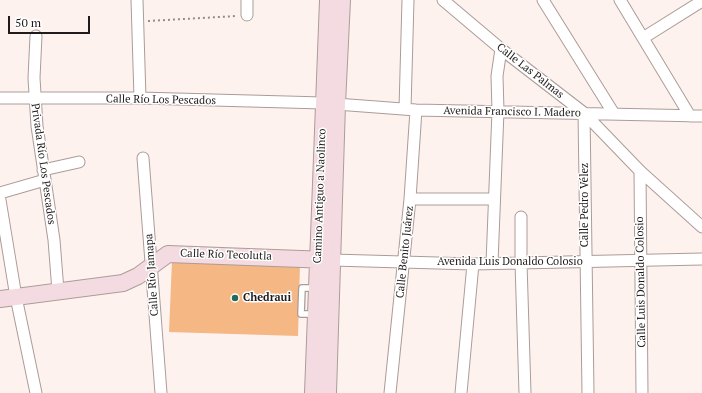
<!DOCTYPE html>
<meta charset="utf-8">
<style>
body{margin:0}
#map{position:relative;width:702px;height:393px;overflow:hidden;background:#fef2ef;font-family:"PT Serif",serif}
canvas{display:block}
.scale{position:absolute;left:8px;top:16px;width:82px;height:18px;box-sizing:border-box;border:2px solid #201b1a;border-top:0;padding-left:5px;font-size:12px;line-height:14px;white-space:nowrap;color:#201b1a;-webkit-text-stroke:3px #fff;paint-order:stroke}
</style>
<div id="map">
<canvas width="702" height="393"></canvas>
<div class="scale">50 m</div>
</div>
<script>
const g = document.querySelector('canvas').getContext('2d');
g.lineJoin = 'round';
function fill(path, color) { g.fillStyle = color; g.fill(path, 'evenodd'); }
function stroke(path, color, width, dash) { g.strokeStyle = color; g.lineWidth = width; g.lineCap = dash ? 'butt' : 'round'; g.setLineDash(dash || []); g.stroke(path); }
function write(font, color, halo, rows, align = 'center') {
  g.font = font + ' "PT Serif",serif'; g.lineWidth = 3; g.setLineDash([]); g.textBaseline = 'middle'; g.strokeStyle = halo; g.fillStyle = color; for (const [text, x, y, turn = 0] of rows) {
    g.save(); g.translate(x, y); g.rotate((+turn || 0) * Math.PI / 180); g.textAlign = isNaN(turn) ? turn : align; if (halo) g.strokeText(text, 0, 0); g.fillText(text, 0, 0); g.restore();
  }
}
fill(new Path2D(`
 M172,260L300,264L298,336L169,332Z`), '#f5b783');
const service = new Path2D(`
 M314,314H301L302,288H315`);
const minor = new Path2D(`
 M137,0L140,98
 M443,0L501,49L584,113L640,171L702,227
 M543,0L614,114
 M620,0L690,116
 M247,15V0
 M36,36L34,78L37,126L54,240L58,291
 M643,38L702,1
 M0,98H140L323,103L416,110L702,116
 M405,109L408,0
 M584,113L588,393
 M143,158L161,393
 M43,170L79,162
 M640,171L642,393
 M0,193L45,180
 M410,199H494
 M0,200L16,297L36,393
 M521,217V263L525,393
 M332,260L473,264L702,259
 M492,263L498,111L497,76L501,49
 M390,393L410,199L416,110
 M461,393L473,264`);
const secondary = new Path2D(`
 M0,299L123,283L138,276L168,254L328,260
 M313,393L328,0
 M328,393L337,104L342,0`);
stroke(service, '#ab9c99', 8);
stroke(minor, '#ab9c99', 13);
stroke(secondary, '#ab9c99', 18);
stroke(new Path2D(`
 M148,21L237,16`), '#958c8a', 2, [2, 3]);
stroke(service, '#fff', 5.5);
stroke(minor, '#fff', 11);
stroke(secondary, '#f4dbe1', 16);
for (const [x, y, r, color] of [
 [235,298,4,"#276958"]
]) { const dot = new Path2D(); dot.arc(x, y, r, 0, 2 * Math.PI); g.fillStyle = color; g.fill(dot); stroke(dot, '#fff', 1.5); }
write('11px', '#201b1a', '#fff', [
 ["Calle Las Palmas",530,71,38],
 ["Calle Río Los Pescados",161,100,1],
 ["Avenida Francisco I. Madero",512,112,1],
 ["Privada Río Los Pescados",43,164,82],
 ["Camino Antiguo a Naolinco",320,196,-88],
 ["Calle Pedro Vélez",585,205,-90],
 ["Calle Benito Juárez",405,252,-84],
 ["Calle Río Tecolutla",226,255,2],
 ["Avenida Luis Donaldo Colosio",510,262],
 ["Calle Río Jamapa",152,275,-94],
 ["Calle Luis Donaldo Colosio",641,282,-91]
]);
write('bold 11px', '#201b1a', '#fff', [
 ["Chedraui",243,298]
], 'left');
</script>
